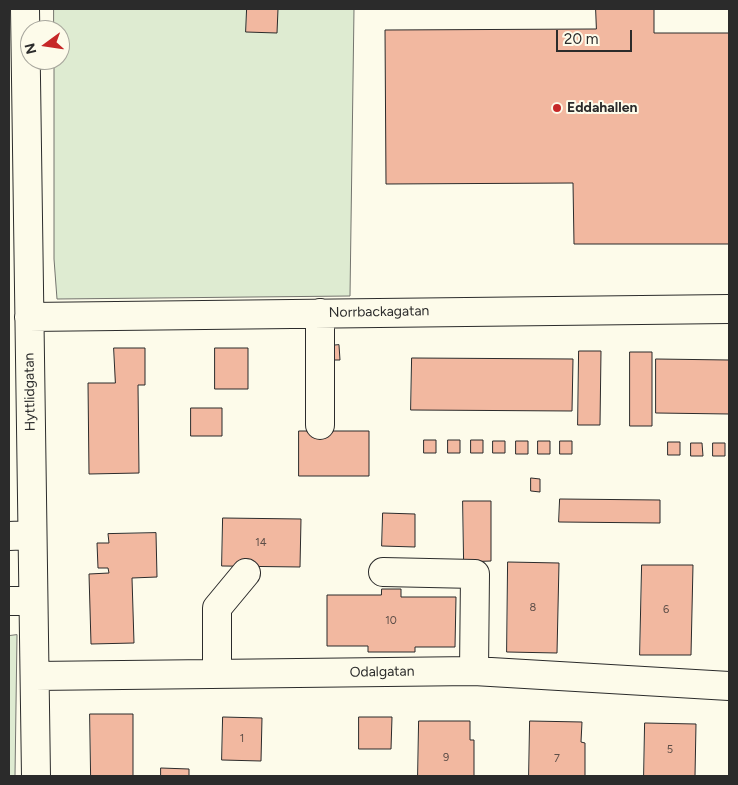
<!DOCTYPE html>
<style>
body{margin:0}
#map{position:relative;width:738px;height:785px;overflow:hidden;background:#fdfbea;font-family:Figtree,sans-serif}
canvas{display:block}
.frame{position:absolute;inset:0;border:10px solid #2b2b2b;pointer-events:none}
.north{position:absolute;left:20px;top:20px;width:50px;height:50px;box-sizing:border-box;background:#fdfbea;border:1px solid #a9a89e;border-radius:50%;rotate:256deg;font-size:14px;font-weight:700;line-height:20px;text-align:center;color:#2b2b2b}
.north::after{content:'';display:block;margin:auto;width:18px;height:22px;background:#c62828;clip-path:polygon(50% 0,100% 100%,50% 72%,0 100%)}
.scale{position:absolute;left:556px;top:30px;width:76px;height:22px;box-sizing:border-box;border:2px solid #2b2b2b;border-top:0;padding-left:6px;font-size:15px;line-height:18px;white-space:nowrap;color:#2b2b2b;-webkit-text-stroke:4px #fdfbea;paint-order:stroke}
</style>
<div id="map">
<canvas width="738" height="785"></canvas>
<div class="frame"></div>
<div class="north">N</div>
<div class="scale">20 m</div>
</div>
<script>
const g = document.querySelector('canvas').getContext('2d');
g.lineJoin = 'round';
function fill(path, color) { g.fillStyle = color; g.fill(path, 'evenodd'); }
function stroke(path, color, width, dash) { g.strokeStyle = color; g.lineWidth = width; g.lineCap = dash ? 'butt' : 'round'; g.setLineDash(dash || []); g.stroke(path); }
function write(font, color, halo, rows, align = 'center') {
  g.font = font + ' Figtree,sans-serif'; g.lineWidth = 4; g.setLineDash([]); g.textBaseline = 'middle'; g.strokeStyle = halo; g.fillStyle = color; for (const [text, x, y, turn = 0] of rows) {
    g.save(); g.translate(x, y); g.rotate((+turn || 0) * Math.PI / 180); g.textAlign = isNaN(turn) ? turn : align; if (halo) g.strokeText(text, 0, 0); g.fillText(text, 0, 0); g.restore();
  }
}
const green = new Path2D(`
 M54,9H354L350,296L57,299L54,259V60H60V30H54Z
 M17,635L15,776H9V636Z`);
fill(green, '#deebd1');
stroke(green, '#74746e', 1);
const building = new Path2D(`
 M247,9H278L277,33L246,32Z
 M596,9H654V33H729V244H574L573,183L386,184L385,30L596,29Z
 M339,345L340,360H331L329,346Z
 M114,348H145V385H138L139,473L89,474L88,383H115Z
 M215,348H248V389H215Z
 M579,351H601L600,425H578Z
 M630,352H652V426H630Z
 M412,358L573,359L572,411L411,410Z
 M656,359L729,360V414L656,413Z
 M191,408H222V436H191Z
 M299,431H369V476H299Z
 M424,440H436V453H424Z
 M448,440H460V453H448Z
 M471,440H483V453H471Z
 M493,441H505V453H493Z
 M516,441H528V454H516Z
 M538,441H550V454H538Z
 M560,441H572V454H560Z
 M668,442H680V455H668Z
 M691,443H702L703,456H691Z
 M713,443H725V456H713Z
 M531,478L540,479V492L531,491Z
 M560,499L660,500V523L559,522Z
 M463,501H491V561L464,562Z
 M383,513L415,514V547L382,546Z
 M223,518L301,519L300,567L222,566Z
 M156,533L157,577L132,578L134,643L91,644L89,574L109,573L108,568H98L97,543H109L108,534Z
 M508,562L559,563L557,653L507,652Z
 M642,565H693L691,655H640Z
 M382,589H401V597H456L455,647H415V652H368V646H327V595H381Z
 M90,714H133V776H91Z
 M223,717L262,718L261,761L222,760Z
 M359,717H392L391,749H359Z
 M419,721H470V740H474V776H418Z
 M530,721L582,722L581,742L585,743V776H529Z
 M645,723L696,724L695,776H644Z
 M161,768L189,769V776H161Z`);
fill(building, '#f2b8a0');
stroke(building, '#2b2b2b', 1);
const minor = new Path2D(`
 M25,9L36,776
 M320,313V425
 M29,317L729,309
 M9,536L32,535
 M383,572L475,574L474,671
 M9,601H33
 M217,674V608L246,573
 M35,676L474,671L729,686`);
stroke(minor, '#2b2b2b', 30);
stroke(minor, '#fdfbea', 28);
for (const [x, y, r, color] of [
 [557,108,5,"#c62828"]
]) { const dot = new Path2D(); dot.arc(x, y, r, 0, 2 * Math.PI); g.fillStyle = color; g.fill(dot); stroke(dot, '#fdfbea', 2); }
write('11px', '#5d4e48', null, [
 ["14",261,543],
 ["8",533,608],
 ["6",666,610],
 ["10",391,621],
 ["1",242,739],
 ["5",670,750],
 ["9",446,758],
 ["7",557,759]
]);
write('bold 14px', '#2b2b2b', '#fdfbea', [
 ["Eddahallen",567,108]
], 'left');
write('14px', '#2b2b2b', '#fdfbea', [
 ["Norrbackagatan",379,312,-1],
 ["Hyttlidgatan",30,392,-91],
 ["Odalgatan",382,672,-1]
]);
</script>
